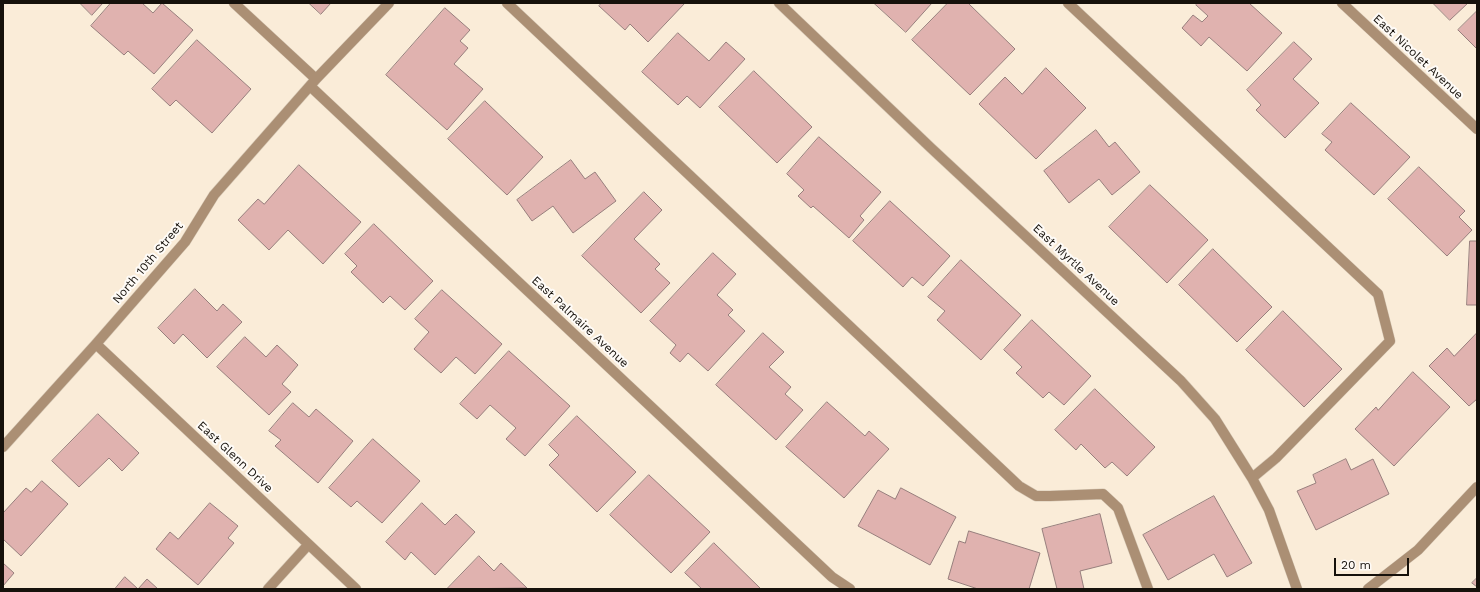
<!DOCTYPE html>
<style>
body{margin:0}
#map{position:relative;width:1480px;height:592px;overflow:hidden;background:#faecd8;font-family:"Work Sans",sans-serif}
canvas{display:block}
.frame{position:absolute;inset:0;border:4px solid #16110b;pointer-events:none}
.scale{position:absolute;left:1334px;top:558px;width:75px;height:18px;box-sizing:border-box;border:2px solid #16110b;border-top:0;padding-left:5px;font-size:12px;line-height:14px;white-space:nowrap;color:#16110b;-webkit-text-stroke:3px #fefbf7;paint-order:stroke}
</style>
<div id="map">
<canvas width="1480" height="592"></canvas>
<div class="frame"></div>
<div class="scale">20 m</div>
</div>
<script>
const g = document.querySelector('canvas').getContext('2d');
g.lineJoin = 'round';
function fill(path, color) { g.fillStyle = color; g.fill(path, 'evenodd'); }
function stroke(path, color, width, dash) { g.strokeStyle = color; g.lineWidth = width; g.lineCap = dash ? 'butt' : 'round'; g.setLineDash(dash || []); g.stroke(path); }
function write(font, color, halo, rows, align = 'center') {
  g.font = font + ' "Work Sans",sans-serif'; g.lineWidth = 4; g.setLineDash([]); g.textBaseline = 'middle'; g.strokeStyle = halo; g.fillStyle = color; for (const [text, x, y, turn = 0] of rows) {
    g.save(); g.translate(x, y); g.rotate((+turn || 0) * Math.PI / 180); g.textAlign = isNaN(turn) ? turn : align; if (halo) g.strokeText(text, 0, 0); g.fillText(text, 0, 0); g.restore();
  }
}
const building = new Path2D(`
 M80,3H103L92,15Z
 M111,3H142L153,13L162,3L193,30L154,74L128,51L124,55L91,26Z
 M309,3H331L321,14Z
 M602,3H685L648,42L630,24L625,30L599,6Z
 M874,3H932L906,32Z
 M948,3H968L1015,49L970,95L912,40Z
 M1198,3H1249L1282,33L1247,71L1209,37L1201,46L1182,28L1193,15L1202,22L1208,16L1196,5Z
 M1433,3H1468L1450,20Z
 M445,8L470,30L460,41L468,48L454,64L483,89L447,130L386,75Z
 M1477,11V49L1458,30Z
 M678,33L709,61L726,42L745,59L700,108L687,96L678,105L642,72Z
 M197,40L251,89L212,133L176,100L170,106L152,89Z
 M1294,42L1312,59L1293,79L1319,103L1285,138L1256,110L1261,105L1247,90Z
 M1046,68L1086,108L1036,159L979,104L1005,77L1022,94Z
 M754,71L812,127L777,163L719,107Z
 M485,101L543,157L507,195L448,139Z
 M1351,103L1410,157L1374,195L1325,150L1332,142L1322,134Z
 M1096,130L1109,147L1115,142L1140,172L1112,195L1099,179L1069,203L1044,171Z
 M819,137L881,192L860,216L864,220L849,238L813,206L811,208L798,196L804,190L787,174Z
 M571,160L585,179L595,172L616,201L573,233L553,206L532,221L517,200Z
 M299,165L361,222L323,264L288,230L269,250L238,220L258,199L264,204Z
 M1419,167L1465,211L1459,217L1472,230L1447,256L1388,199Z
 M1150,185L1208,240L1167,283L1109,227Z
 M644,192L662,210L634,239L660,264L655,269L670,283L641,313L582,256Z
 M890,201L950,256L923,286L912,277L903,287L853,241Z
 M374,224L433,281L405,310L390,296L383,303L351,272L357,266L345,254Z
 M1470,241H1477V305H1467Z
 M1213,249L1272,307L1237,342L1179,285Z
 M713,253L736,274L717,295L733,310L728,315L745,331L708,371L688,353L680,362L670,353L676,345L650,321Z
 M961,260L1021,315L981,360L937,320L945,311L928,297Z
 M195,289L217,311L223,304L242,322L207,358L183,334L174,344L158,328Z
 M442,290L502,344L475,374L456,357L441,373L414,349L429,332L415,319Z
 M1283,311L1342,369L1304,407L1246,350Z
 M1032,320L1091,376L1064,405L1049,392L1043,398L1016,373L1022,367L1004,350Z
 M763,333L784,352L769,367L791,387L785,394L803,410L776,440L716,385Z
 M1477,333V399L1469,406L1429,366L1447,348L1454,356Z
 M245,337L266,357L277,345L298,365L282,384L291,392L269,415L217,367Z
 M509,351L570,406L525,456L506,439L516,428L490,405L477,419L460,404Z
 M1413,372L1450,407L1394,466L1355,429L1376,407L1378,410Z
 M1095,389L1155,447L1127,476L1112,462L1105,468L1081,444L1076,450L1055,430Z
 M827,402L865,436L869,431L889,449L844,498L786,447Z
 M293,403L309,417L316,409L353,441L318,483L275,446L281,440L269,431Z
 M98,414L139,453L122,471L109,458L79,487L52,461Z
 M577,416L636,472L597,512L549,465L559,455L549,445Z
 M373,439L420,481L382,523L357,501L351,507L329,488Z
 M1346,459L1351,470L1373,459L1389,494L1316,530L1297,491L1316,483L1313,475Z
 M649,475L710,532L671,573L610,515Z
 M42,481L68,504L21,556L3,539V513L26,488L31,492Z
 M901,488L956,517L930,565L858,526L878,490L895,499Z
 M1214,496L1252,563L1227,577L1214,554L1168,580L1143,535Z
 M210,503L238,526L228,538L234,543L198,585L156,549L170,532L178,539Z
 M422,503L445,525L456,514L475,532L435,575L411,552L405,560L386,542Z
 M1100,514L1112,563L1080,571L1084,589H1057L1042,529Z
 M969,531L1040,553L1029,589H978L948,579L959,541L965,543Z
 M714,543L761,589H702L685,573Z
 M479,556L494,571L501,563L527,588L447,589Z
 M3,563L14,573L3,586Z
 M125,577L138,589L147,579L158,589H115Z
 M1477,578V587L1472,583Z`);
fill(building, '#e0b2af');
stroke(building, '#977f7d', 1);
const minor = new Path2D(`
 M234,3L316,79
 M507,3L1019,486L1036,496H1050L1103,494L1118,508L1148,589
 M779,3L931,148L1181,381L1215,419L1252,478L1269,510L1297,589
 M1068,3L1378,294L1390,341L1276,458L1252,478
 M1342,3L1477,129
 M310,86L832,577L850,589
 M96,344L356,589
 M3,447L96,344L185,242L214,195L316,79L389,3
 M268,589L308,545
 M1368,589L1418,550L1477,487`);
stroke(minor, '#d6c9b7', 11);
stroke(minor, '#ab8f74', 10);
write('12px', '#16110b', '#fefbf7', [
 ["East Nicolet Avenue",1418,57,43],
 ["North 10th Street",148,263,-50],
 ["East Myrtle Avenue",1076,265,43],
 ["East Palmaire Avenue",580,322,43],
 ["East Glenn Drive",235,457,43]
]);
</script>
